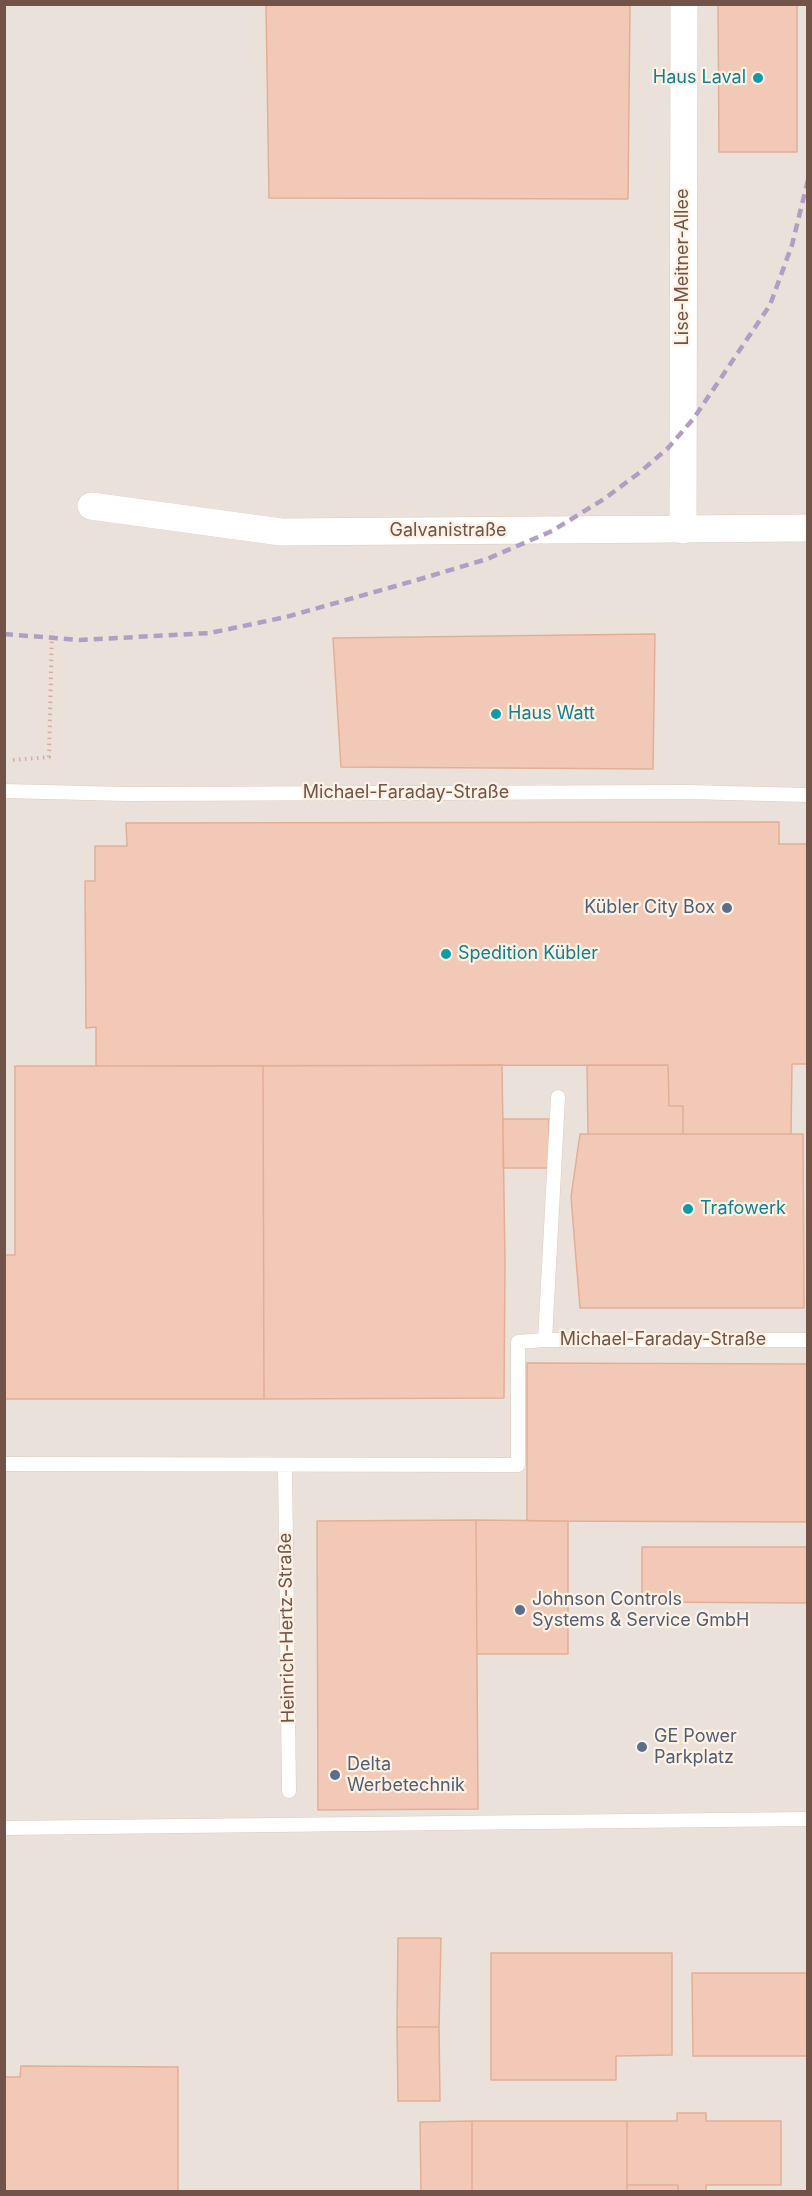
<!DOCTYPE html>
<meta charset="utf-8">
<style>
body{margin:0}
#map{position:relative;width:812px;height:2196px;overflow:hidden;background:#fceede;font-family:Inter,sans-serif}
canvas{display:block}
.frame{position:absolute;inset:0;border:6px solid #725347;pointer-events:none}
</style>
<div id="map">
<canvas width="812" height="2196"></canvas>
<div class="frame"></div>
</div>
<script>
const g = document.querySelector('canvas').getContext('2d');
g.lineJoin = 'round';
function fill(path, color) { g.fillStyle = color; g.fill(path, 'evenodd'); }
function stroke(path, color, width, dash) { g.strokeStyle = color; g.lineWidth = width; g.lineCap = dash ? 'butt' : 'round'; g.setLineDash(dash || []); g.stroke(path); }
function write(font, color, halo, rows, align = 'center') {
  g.font = font + ' Inter,sans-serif'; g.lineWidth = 4.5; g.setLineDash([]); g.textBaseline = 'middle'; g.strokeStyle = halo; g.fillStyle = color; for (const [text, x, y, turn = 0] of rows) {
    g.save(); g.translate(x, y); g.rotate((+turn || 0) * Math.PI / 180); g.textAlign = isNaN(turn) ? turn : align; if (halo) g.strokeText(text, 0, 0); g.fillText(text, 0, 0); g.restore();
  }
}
fill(new Path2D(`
 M5,5H807V2188L805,2192H5Z`), '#eae1db');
const building = new Path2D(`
 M266,4H630L628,199L269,198Z
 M718,4H797V152H719Z
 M655,634L653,769L341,767L333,638Z
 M779,822V844H808V1064H792L791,1134H683V1106H669L668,1065L96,1066V1027L86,1028L85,881H95V846H127L126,823Z
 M502,1065L505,1261L504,1398L264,1399L263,1066Z
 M587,1065H668L669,1106H683V1134H588Z
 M15,1066H263L264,1399H4V1255H15Z
 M503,1119H549V1168H503Z
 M580,1134H803L804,1308H580L571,1197Z
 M527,1363L808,1364V1522L527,1521Z
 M476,1520L478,1809L318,1810L317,1521Z
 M476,1520L568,1521V1654H477Z
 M642,1547H808V1603L642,1602Z
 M398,1938H441L439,2027H397Z
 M491,1953H672V2055L616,2056V2080H491Z
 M692,1973H808V2056H693Z
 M397,2027H439L440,2101H398Z
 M21,2066L178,2067V2192H4V2077H20Z
 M677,2113H706V2121H781V2185H706V2192H678V2185H627V2121H677Z
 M472,2121V2192H421L420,2122Z
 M472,2121H627V2192H472Z
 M627,2185H678V2192H627Z`);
fill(building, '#f1c9b6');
stroke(building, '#e4ae96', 1.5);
const lane = new Path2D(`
 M4,791L127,794L687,792L808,795
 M558,1097L545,1340H808
 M4,1464L518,1465V1342L545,1340
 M285,1465L289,1791
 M4,1828L808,1819`);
const street = new Path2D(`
 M91,506L281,532L808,528
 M683,530L684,4`);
stroke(lane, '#e0c9bb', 15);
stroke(street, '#e0c9bb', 28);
stroke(new Path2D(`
 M13,760L49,757L52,631`), '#d6ac9a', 4, [1.5, 4.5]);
stroke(lane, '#fff', 14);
stroke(street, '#fff', 27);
stroke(new Path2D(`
 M4,634L80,640L210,633L286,617L417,580L487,559L552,531L604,499L639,473L668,448L694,418L770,305L792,245L808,180`), '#b09ec4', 4.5, [9, 6]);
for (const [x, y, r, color] of [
 [758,78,6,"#0f9aa8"],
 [496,714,6,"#0f9aa8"],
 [727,908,6,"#5c6f8a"],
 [446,954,6,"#0f9aa8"],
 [688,1209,6,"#0f9aa8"],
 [520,1610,6,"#5c6f8a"],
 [642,1747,6,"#5c6f8a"],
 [335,1775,6,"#5c6f8a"]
]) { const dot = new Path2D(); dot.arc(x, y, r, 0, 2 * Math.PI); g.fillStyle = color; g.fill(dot); stroke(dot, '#fff2e4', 2); }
write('18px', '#0d838f', '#fff2e4', [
 ["Haus Laval",746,78,"right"],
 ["Haus Watt",508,714],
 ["Spedition Kübler",458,954],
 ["Trafowerk",700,1209]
], 'left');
write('18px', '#725347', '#fff2e4', [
 ["Lise-Meitner-Allee",683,267,-90],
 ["Galvanistraße",448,531],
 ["Michael-Faraday-Straße",406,793],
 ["Michael-Faraday-Straße",663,1340],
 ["Heinrich-Hertz-Straße",287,1628,-91]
]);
write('18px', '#4e5e75', '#fff2e4', [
 ["Kübler City Box",715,908,"right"],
 ["Johnson Controls",532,1600],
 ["Systems & Service GmbH",532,1621],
 ["GE Power",654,1737],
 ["Parkplatz",654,1758],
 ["Delta",347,1765],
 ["Werbetechnik",347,1786]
], 'left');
</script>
